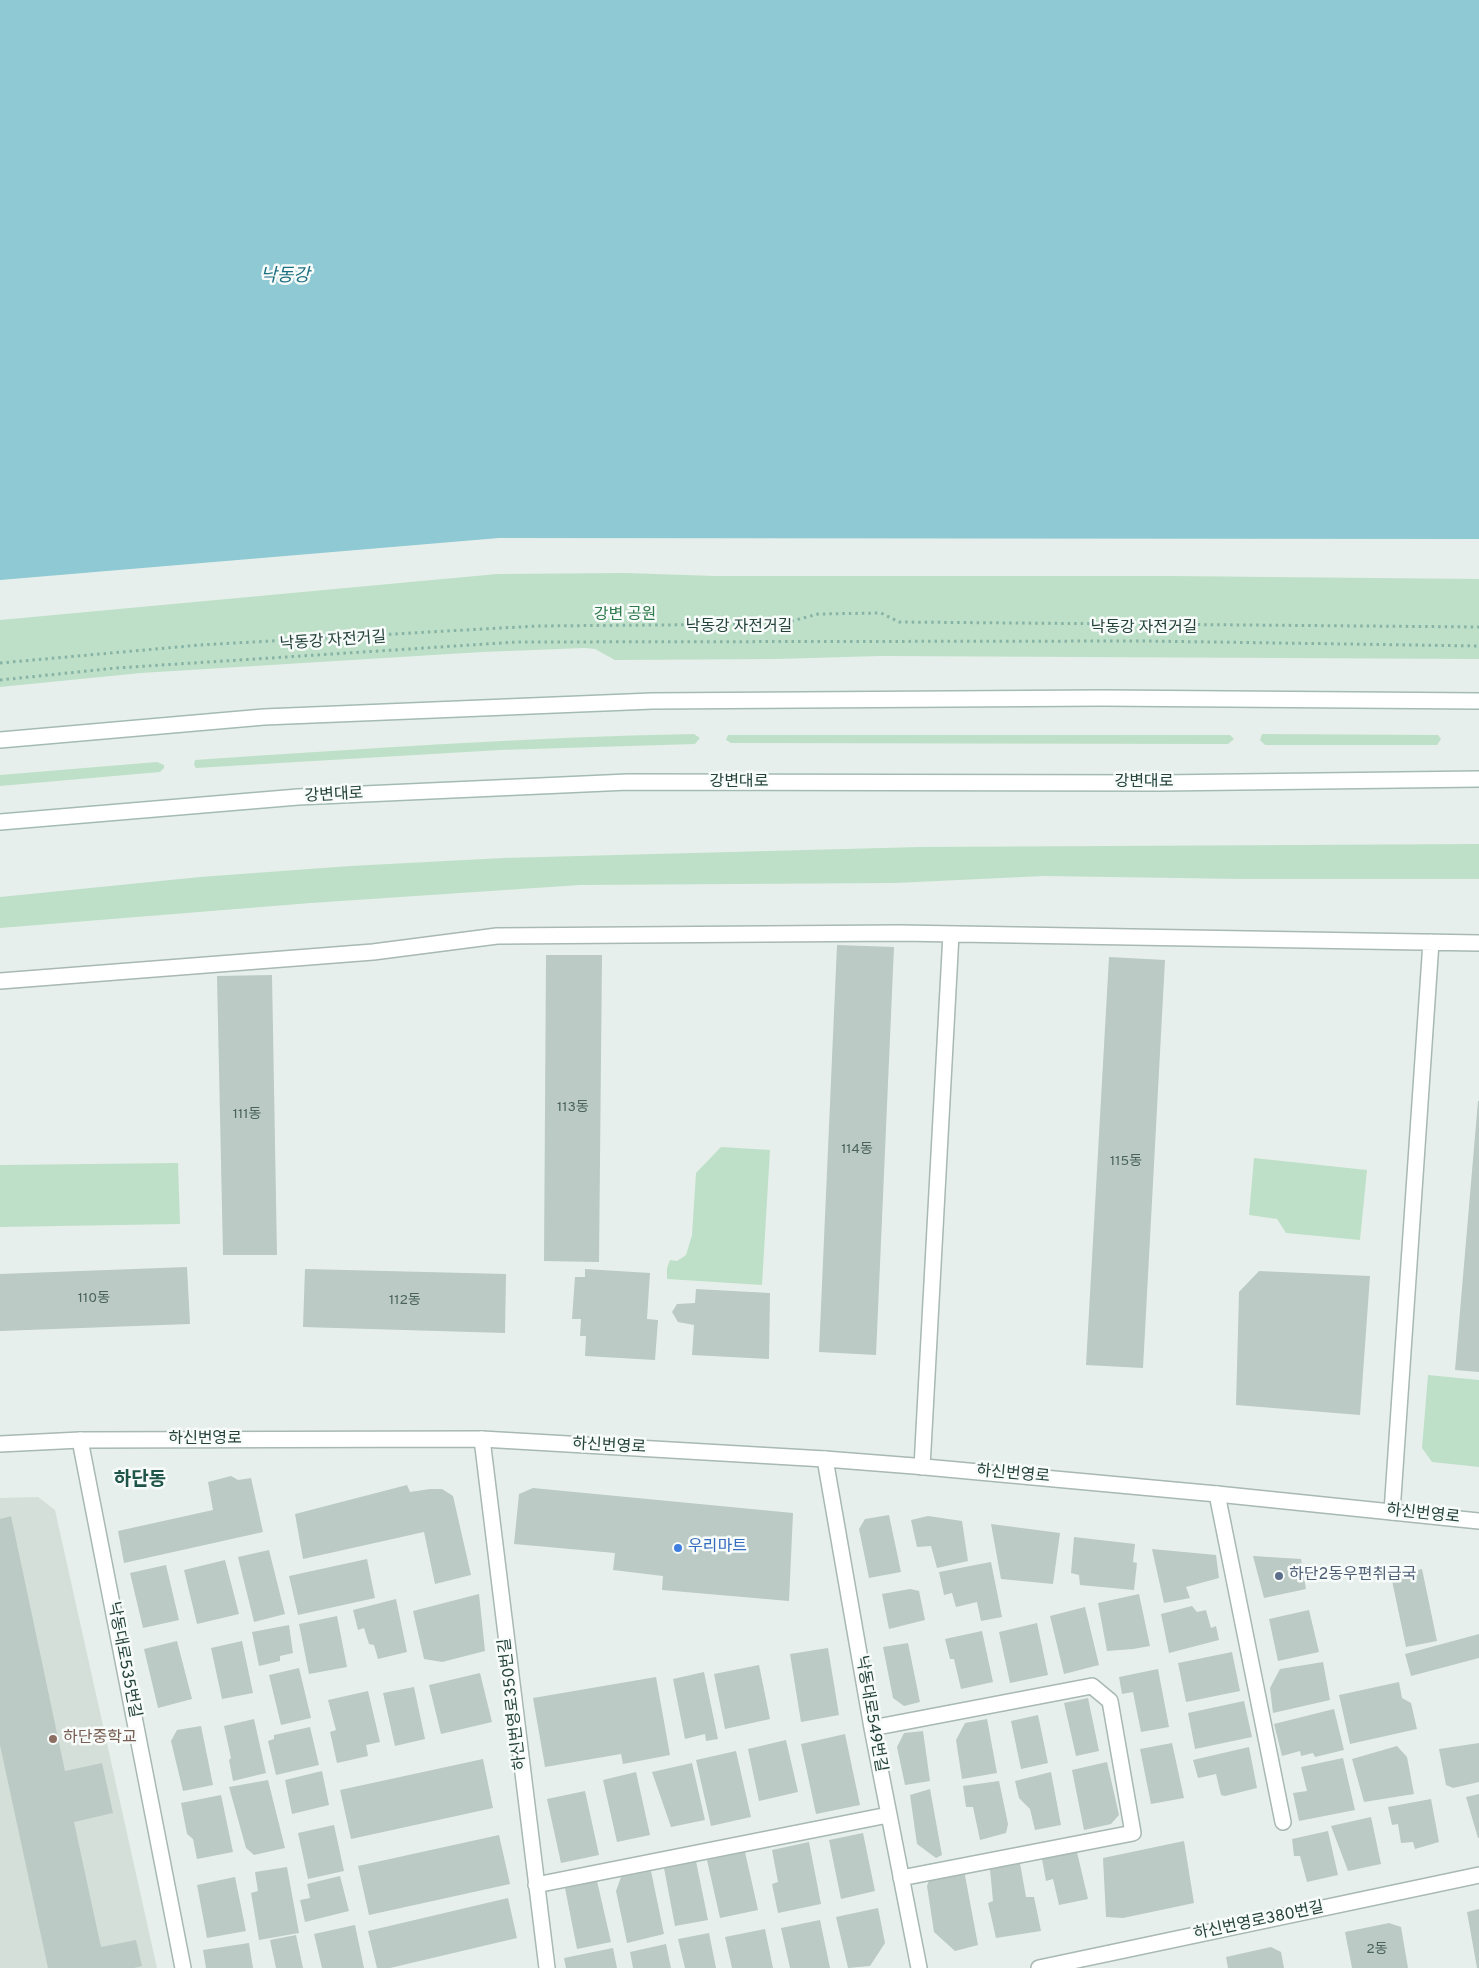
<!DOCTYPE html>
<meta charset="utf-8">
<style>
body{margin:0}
canvas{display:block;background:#e6efeb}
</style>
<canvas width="1479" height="1968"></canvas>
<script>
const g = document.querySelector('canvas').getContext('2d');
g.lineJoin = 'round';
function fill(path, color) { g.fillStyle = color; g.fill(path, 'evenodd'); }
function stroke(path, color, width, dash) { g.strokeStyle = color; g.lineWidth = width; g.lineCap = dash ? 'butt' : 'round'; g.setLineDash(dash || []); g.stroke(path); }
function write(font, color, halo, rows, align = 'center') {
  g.font = font + ' Overpass,"Noto Sans KR",sans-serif'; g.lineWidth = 5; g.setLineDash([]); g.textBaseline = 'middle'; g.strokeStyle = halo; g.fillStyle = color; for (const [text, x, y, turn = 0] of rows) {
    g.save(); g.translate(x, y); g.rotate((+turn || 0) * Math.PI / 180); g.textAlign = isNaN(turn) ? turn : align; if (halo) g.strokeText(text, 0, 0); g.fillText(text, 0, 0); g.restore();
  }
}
fill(new Path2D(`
 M38,1497L55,1510L157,1968H0V1498Z`), '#d4dfda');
fill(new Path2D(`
 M625,573L716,576H1170L1479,579V659L881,656L775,659L615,660L595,649L585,648L482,652L141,673L0,687V620L497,574Z
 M694,734L700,738L695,744L500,750L196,768L194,765L195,760C361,749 528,737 694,734Z
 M1262,734L1438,735L1441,739L1437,745H1265L1260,740Z
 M728,735H1230L1234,739L1228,744L731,743L726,740Z
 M157,762L164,765V768L160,772L0,786V775Z
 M1479,844V879H1242L1044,876L895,883L580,885L311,903L0,928V897L200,877L350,866L503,858L920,847Z
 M721,1147L770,1150L762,1285L667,1279V1268L670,1260L677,1261L686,1255L692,1235L696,1173Z
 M1254,1158L1367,1170L1360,1240L1286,1233L1277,1219L1249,1215Z
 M178,1163L180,1224L0,1227V1165Z
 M1428,1375L1479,1380V1467L1432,1462L1422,1448Z`), '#bfe0c8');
fill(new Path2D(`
 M0,0H1479V539L499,538L0,580Z`), '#8ec9d4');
fill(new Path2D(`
 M837,945L894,947L876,1355L819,1352Z
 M546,955H602L599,1262L544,1261Z
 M1109,957L1165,960L1143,1368L1086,1365Z
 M272,975L277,1255H223L217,976Z
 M1478,1101H1479V1372L1455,1370Z
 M187,1267L190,1324L0,1331V1274Z
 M305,1269L506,1274L505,1333L303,1327Z
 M585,1269L650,1273L647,1319L658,1320L655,1360L585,1356L586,1336H580L581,1319H572L575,1277H585Z
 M1259,1271L1370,1276L1360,1415L1236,1405L1239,1292Z
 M696,1289L770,1293L769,1359L692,1355L694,1325L678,1322L672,1312L677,1304L695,1303Z
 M231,1476L238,1480L251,1478L263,1532L124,1563L118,1531L213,1510L208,1482Z
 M407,1485L410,1492L430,1489H442L453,1496L471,1575L435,1584L424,1532L303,1559L295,1514Z
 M533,1488L793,1513L789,1601L662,1590L663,1576L613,1570L615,1553L514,1544L519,1494Z
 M889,1515L901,1572L869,1578L859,1529L865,1519Z
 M11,1516L65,1771L102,1763L113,1813L74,1822L101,1947L136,1940L142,1966L134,1968H48L0,1745V1519Z
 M928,1516L962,1521L968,1561L937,1568L931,1546L917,1547L911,1520Z
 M991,1524L1060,1533L1053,1584L1001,1579Z
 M1074,1537L1135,1544L1133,1562L1137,1563L1134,1590L1080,1585L1079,1575L1071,1573Z
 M1152,1549L1216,1555L1219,1578L1186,1587L1190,1598L1164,1603Z
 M269,1550L285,1614L254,1622L238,1557Z
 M1253,1556L1301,1559L1306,1589L1264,1598Z
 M367,1559L375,1598L298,1615L289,1576Z
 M225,1560L239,1614L197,1624L184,1570Z
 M991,1562L1002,1617L981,1621L977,1602L956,1607L952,1593L944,1595L939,1572Z
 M166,1565L179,1620L143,1628L130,1573Z
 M1422,1569L1437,1641L1406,1647L1391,1576Z
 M910,1589L919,1591L925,1620L889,1629L882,1594Z
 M479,1594L485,1651L442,1662L424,1659L413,1611Z
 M1139,1594L1150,1646L1133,1649L1107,1651L1098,1603Z
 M396,1599L407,1652L378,1659L374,1645L369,1644L364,1628L358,1630L353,1610Z
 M1192,1606L1197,1612L1206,1610L1211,1628L1216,1626L1219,1640L1169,1653L1161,1614Z
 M1085,1607L1099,1665L1064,1674L1050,1616Z
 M1309,1610L1319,1652L1278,1661L1269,1619Z
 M337,1616L347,1667L309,1674L299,1624Z
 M1037,1623L1048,1675L1010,1683L999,1632Z
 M289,1625L293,1653L280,1656V1661L259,1666L252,1632Z
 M982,1631L993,1682L961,1689L954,1659H950L945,1639Z
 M1479,1634V1658L1411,1676L1405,1654Z
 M177,1641L192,1699L158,1708L144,1649Z
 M242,1641L253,1693L222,1699L211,1648Z
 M908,1643L920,1702L904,1706L893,1698L883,1647Z
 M828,1648L839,1715L801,1722L790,1654Z
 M1232,1652L1240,1691L1186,1702L1178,1663Z
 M1323,1662L1330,1700L1273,1713L1270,1688L1280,1669Z
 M759,1665L770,1719L725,1729L714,1674Z
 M299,1668L311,1718L281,1725L269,1675Z
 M1158,1669L1169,1727L1141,1732L1133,1692L1122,1694L1119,1677Z
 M704,1672L718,1739L706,1741L705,1734L685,1739L673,1679Z
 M480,1673L492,1722L441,1734L429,1685Z
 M656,1677L670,1755L623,1764L621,1754L545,1767L533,1698Z
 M1399,1682L1402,1698L1411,1703L1417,1729L1350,1744L1339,1695Z
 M414,1687L425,1739L395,1746L383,1693Z
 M368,1691L380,1742L366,1745L368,1756L337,1763L330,1732L336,1730L328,1700Z
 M1088,1698L1099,1751L1076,1756L1064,1703Z
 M1244,1701L1252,1737L1195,1749L1188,1713Z
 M1334,1709L1344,1750L1315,1757L1313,1753L1301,1756L1300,1751L1282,1756L1274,1724Z
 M1038,1715L1048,1763L1021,1769L1011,1721Z
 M254,1719L266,1773L233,1781L229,1760L231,1758L224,1726Z
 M987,1719L997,1773L962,1779L956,1740L965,1723Z
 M201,1726L213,1785L183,1791L171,1741L177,1730Z
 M310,1727L319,1765L276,1775L268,1741L274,1739V1735Z
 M923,1731L930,1781L905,1785L897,1747L904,1733Z
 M845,1734L860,1805L816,1814L801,1744Z
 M786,1740L798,1792L759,1801L748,1749Z
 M1172,1743L1184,1798L1151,1804L1140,1749Z
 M1479,1743V1782L1453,1788L1446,1785L1439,1749Z
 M1397,1746L1407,1757L1414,1794L1364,1802L1352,1759Z
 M1249,1747L1257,1788L1225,1796L1221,1795L1216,1774L1198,1778L1193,1760Z
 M736,1751L751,1817L711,1826L696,1760Z
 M1343,1758L1355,1810L1299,1821L1293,1793L1307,1791L1301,1767Z
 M483,1759L493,1808L351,1839L340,1790Z
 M1107,1762L1119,1815L1111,1824L1084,1830L1072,1770Z
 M692,1763L705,1820L671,1827L652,1772Z
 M322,1771L329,1805L292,1814L285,1780Z
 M636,1772L650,1835L617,1842L603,1780Z
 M1051,1772L1061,1825L1035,1830L1030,1809L1019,1798L1015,1781Z
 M268,1780L285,1848L254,1855L246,1848L229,1787Z
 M999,1781L1008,1824L1006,1833L980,1840L973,1807H966L963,1786Z
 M930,1789L942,1855L936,1858L917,1844L910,1795Z
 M585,1791L599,1855L561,1863L547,1799Z
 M1479,1794V1838H1478L1466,1797Z
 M221,1795L233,1852L197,1859L193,1839L187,1834L181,1803Z
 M1431,1799L1439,1842L1415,1849L1413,1842L1401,1843L1398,1824L1392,1825L1388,1807Z
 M1371,1817L1381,1864L1348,1871L1331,1826Z
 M334,1825L344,1871L308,1879L298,1833Z
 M1328,1831L1338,1875L1307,1882L1300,1856H1294L1292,1839Z
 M863,1833L875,1891L841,1899L829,1840Z
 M499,1835L510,1884L369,1915L358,1866Z
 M1184,1841L1194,1903L1123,1918L1106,1917L1103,1858Z
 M809,1842L821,1904L778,1913L772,1884L778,1882L772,1850Z
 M745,1852L758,1910L720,1918L707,1860Z
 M1077,1852L1088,1899L1059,1905L1053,1879L1046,1881L1042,1859Z
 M696,1861L708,1920L675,1926L664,1868Z
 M1020,1863L1026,1897H1034L1041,1931L996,1938L988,1903L993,1901L990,1869Z
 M287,1867L299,1933L259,1940L251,1893L258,1891L255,1872Z
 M964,1870L978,1945L955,1951L934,1932L927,1886L931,1875Z
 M651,1871L664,1934L627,1943L616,1891L621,1877Z
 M340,1876L349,1911L305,1922L300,1900L310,1898L307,1884Z
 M235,1877L246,1931L207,1938L197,1885Z
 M597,1881L611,1942L577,1949L565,1888Z
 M508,1898L517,1938L390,1968H377L368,1931Z
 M878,1908L885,1943L870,1966L848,1968L836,1917Z
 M1479,1909V1968H1477L1467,1912Z
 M820,1920L830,1968H790L781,1928Z
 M1389,1923L1401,1927L1408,1968H1352L1345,1932Z
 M355,1925L364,1968H322L314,1934Z
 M765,1929L773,1968H732L725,1937Z
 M709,1933L716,1968H685L678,1939Z
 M296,1935L303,1968H276L270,1940Z
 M249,1943L253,1968H206L203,1950Z
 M666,1944L671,1968H633L630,1952Z
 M1271,1947L1281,1952L1284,1968H1228L1226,1957Z
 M613,1948L617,1968H566L564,1958Z`), '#bbcac4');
const service = new Path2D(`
 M482,1439L547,1968
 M80,1440L183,1968
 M825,1459L872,1728L919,1968
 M1217,1494L1283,1822
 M872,1728L1092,1686L1110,1701L1133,1833L901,1878
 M536,1885L888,1815
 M1039,1968L1479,1875`);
const minor = new Path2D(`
 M0,981L373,952L497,936L900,933L1479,943
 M922,1467L951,934
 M1392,1512L1431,942`);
const tertiary = new Path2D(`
 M0,1444L80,1440L482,1439L825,1459L914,1466L1217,1494L1479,1521`);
const secondary = new Path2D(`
 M0,740L264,717L652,701L1102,698L1479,701
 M0,822L298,797L628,782L1160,783L1479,779`);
stroke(service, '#a8b8b2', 18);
stroke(minor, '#a8b8b2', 18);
stroke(tertiary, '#a8b8b2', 18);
stroke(secondary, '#a4bbb3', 18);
stroke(new Path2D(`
 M0,663L200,645L447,631L537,626L781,624L818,614L881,613L899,622L1479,627
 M0,680L116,668L517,642L1146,641L1479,646`), '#86b3a5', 3, [2.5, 4]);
stroke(service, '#fff', 15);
stroke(minor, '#fff', 15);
stroke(tertiary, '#fff', 15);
stroke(secondary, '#fff', 15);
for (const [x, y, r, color] of [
 [678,1548,5,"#3f7fe0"],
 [1279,1576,5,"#5c6f8a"],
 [53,1739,5,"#8d6e63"]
]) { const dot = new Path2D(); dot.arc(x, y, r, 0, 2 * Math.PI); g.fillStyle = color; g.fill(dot); stroke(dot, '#f7fbf9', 2); }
write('14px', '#4a645c', null, [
 ["113동",573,1108],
 ["111동",247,1115],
 ["114동",857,1150],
 ["115동",1126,1162],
 ["110동",94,1299],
 ["112동",405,1301],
 ["2동",1377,1950]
]);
write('16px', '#2d7a4b', '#f7fbf9', [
 ["강변 공원",625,616]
]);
write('16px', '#24423a', '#f7fbf9', [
 ["낙동강 자전거길",739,628],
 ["낙동강 자전거길",1144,629],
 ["낙동강 자전거길",333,642,-4],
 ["강변대로",739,783],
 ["강변대로",1144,783],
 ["강변대로",334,796,-3],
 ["하신번영로",205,1440],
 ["하신번영로",609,1447,3],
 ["하신번영로",1013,1475,5],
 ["하신번영로",1423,1515,6],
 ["낙동대로535번길",123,1660,79],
 ["하신번영로350번길",514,1704,-97],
 ["낙동대로549번길",870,1714,80],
 ["하신번영로380번길",1259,1922,-12]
]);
write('16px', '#366cbe', '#f7fbf9', [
 ["우리마트",688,1548]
], 'left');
write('16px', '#4e5e75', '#f7fbf9', [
 ["하단2동우편취급국",1289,1576]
], 'left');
write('16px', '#785e54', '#f7fbf9', [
 ["하단중학교",63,1739]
], 'left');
write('italic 18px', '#1c6f80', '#f7fbf9', [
 ["낙동강",285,277]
]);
write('bold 19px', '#1f5548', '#f7fbf9', [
 ["하단동",140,1481]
]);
</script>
